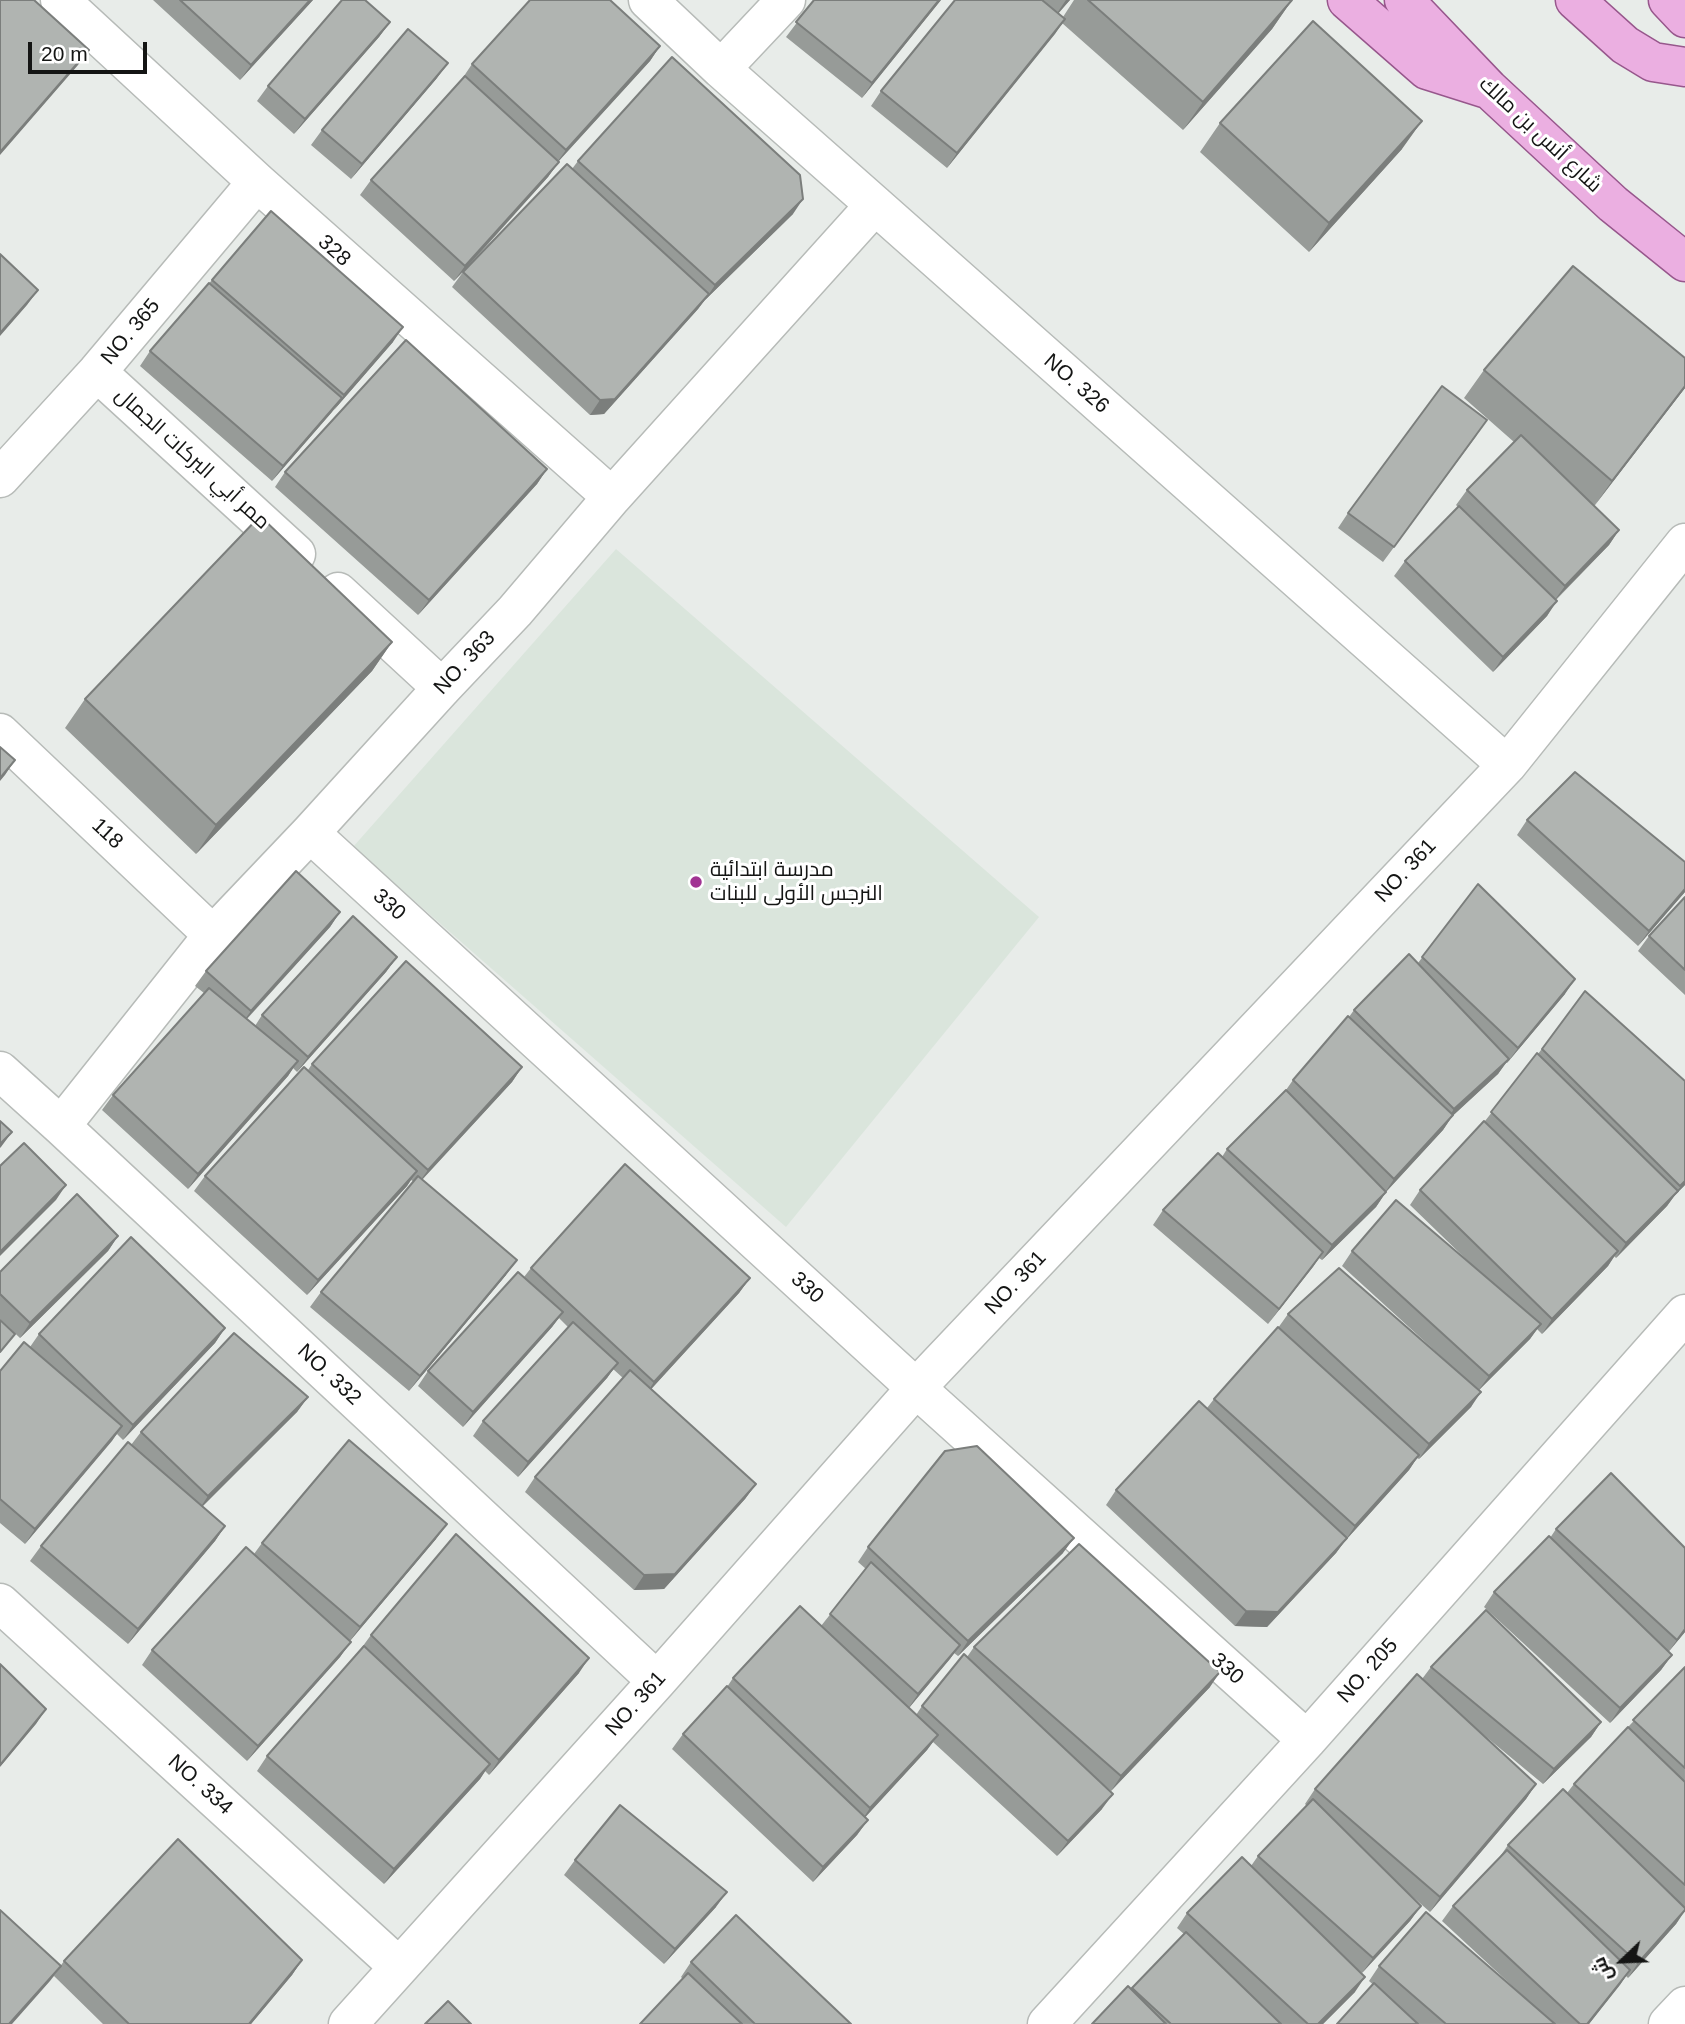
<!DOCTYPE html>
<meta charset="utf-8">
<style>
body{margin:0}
#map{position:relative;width:1685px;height:2024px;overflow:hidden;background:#e8ece9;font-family:Helvetica,Cairo,sans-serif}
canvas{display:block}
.north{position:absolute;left:1587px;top:1926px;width:70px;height:70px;-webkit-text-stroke:5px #fff;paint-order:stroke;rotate:247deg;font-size:19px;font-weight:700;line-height:28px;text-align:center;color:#141514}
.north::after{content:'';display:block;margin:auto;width:24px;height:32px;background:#141514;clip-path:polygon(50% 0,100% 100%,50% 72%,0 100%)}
.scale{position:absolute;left:28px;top:42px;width:119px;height:32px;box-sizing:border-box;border:4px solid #141514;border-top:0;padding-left:9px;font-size:21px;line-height:24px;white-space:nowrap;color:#141514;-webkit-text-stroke:5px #fff;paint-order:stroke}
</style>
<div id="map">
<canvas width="1685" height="2024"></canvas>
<div class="north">ش</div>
<div class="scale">20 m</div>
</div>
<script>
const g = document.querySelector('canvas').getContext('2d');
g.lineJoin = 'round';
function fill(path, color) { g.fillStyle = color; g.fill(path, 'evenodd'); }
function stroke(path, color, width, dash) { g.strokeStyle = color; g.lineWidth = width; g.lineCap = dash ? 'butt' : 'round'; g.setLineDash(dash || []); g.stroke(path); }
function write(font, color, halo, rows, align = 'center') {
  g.font = font + ' Helvetica,Cairo,sans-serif'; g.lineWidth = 6; g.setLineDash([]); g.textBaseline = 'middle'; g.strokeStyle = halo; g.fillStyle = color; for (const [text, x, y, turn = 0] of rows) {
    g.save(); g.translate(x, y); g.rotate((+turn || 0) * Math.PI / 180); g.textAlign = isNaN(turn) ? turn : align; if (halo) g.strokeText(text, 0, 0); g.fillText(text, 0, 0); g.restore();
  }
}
fill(new Path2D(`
 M616,549L1039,917L786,1227L353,847Z`), '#dae5dc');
const minor = new Path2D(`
 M60,0L257,182L612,497
 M648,0L721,69L875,205L1507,765
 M721,69L786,0
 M97,372L296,554
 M0,478L97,372L257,182
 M338,592L442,688
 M0,733L213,935
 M310,833L916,1388L1307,1740
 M0,1071L61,1126L657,1681
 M61,1126L213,935L310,833L442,688L515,611L612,497L875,205
 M0,1603L399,1967
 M348,2024L657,1681L916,1388L1507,765L1685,543
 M1047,2024L1307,1740L1685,1314
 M1668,2024L1685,2006`);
const major = new Path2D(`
 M1347,0L1427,70L1487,89
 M1404,0L1489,89L1613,204L1685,262
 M1575,0L1625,45L1653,62L1685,67
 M1668,0L1685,18`);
stroke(minor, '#b7bbb8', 41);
stroke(major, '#97578c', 41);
stroke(minor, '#fff', 38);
stroke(major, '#ebafe1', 38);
fill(new Path2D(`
 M153,0H313L240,80Z
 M814,0H941L862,98L786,37Z
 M955,0H1070L1058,13L1063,17L1074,0H1292L1272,29L1183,130L1062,23L947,168L871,106L881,91Z
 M390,22L379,37L294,134L257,101L268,86Z
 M660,46L650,61L558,162L548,177L465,270L572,169L578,161L793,214L705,300L698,309L604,414L590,415L452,287L463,272L454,281L360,195L371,180L462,79L472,64Z
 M437,78L351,179L311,145L322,130Z
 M1220,123L1402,149L1309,252L1200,152Z
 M212,280L393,342L272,481L140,366L150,351Z
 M1685,358V388L1594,506L1619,530L1609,545L1556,600L1547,616L1493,672L1394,576L1405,561L1458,507L1456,505L1467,490L1514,442L1464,398L1484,370Z
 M1477,435L1383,562L1338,528L1348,513Z
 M547,469L537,484L418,615L275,487L285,472Z
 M392,642L372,671L196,854L65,728L85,699Z
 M1527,820L1685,862V892L1638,946L1517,835Z
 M1478,884L1565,994L1507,1063L1506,1062L1498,1074L1453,1115L1443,1130L1386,1192L1376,1207L1322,1260L1319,1258L1268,1324L1153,1225L1163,1210L1222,1157L1227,1149L1286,1090L1293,1080L1349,1017L1354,1010L1418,963Z
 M1685,897V995L1638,951L1649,936Z
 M340,912L330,927L247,1019L255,1026L262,1015L397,957L386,972L297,1072L293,1068L288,1076L188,1189L102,1110L113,1095L204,993L195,986L206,971Z
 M1585,991L1685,1185L1675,1195L1667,1206L1616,1258L1614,1256L1608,1266L1542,1334L1537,1329L1530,1339L1479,1390L1471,1407L1419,1459L1417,1458L1409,1470L1345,1541L1336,1553L1267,1627L1235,1626L1106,1505L1116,1490L1207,1408L1214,1399L1278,1328L1288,1314L1445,1360L1342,1266L1352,1251L1471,1264L1410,1205L1420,1190L1485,1121L1538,1054Z
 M312,1064L522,1067L512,1082L422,1180L506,1275L409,1391L310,1307L321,1292L414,1182L411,1180L407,1186L307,1295L194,1191L205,1176L308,1070Z
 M118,1236L108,1251L20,1338L0,1319V1272Z
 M531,1268L750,1278L739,1293L651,1389L756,1484L745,1499L664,1589L634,1590L525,1492L535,1477L623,1378L613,1369L607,1378L518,1477L473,1436L483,1421L568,1327L559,1318L552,1327L463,1427L418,1386L428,1371L524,1277Z
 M225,1328L215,1343L123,1440L117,1434L25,1544L0,1523V1371L30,1347L39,1334Z
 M308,1397L297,1412L202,1506L225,1526L215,1541L128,1644L30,1561L41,1546L131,1445L141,1432Z
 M1556,1529L1685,1632L1668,1652L1672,1655L1661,1670L1610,1723L1484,1607L1494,1592L1550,1538Z
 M436,1539L350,1641L340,1657L247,1761L142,1665L152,1650L254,1554L262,1543Z
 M868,1547L1063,1553L958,1656L954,1653L909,1708L916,1715L922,1706L967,1657L974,1647L1210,1687L1111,1791L1091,1774L1102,1809L1057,1856L933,1742L927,1750L865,1817L868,1820L857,1835L813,1882L672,1749L683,1734L727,1687L733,1678L821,1626L866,1569L858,1562Z
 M371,1635L579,1673L489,1775L485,1771L480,1779L384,1884L257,1771L267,1756L360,1650Z
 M1431,1667L1601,1722L1591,1737L1543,1784L1473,1726L1536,1784L1526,1799L1430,1912L1405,1890L1421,1906L1410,1921L1362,1973L1348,1961L1355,1992L1323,2024H1092L1131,1989L1184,1934L1177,1928L1187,1913L1251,1866L1258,1856L1307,1806L1305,1804L1315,1789L1422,1679Z
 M1685,1667V1911L1676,1924L1628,1978L1626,1976L1589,2024H1418L1369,1981L1379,1966L1522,1995L1442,1921L1453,1906L1499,1858L1508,1845L1567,1793L1574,1784Z
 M575,1860L716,1907L664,1964L564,1875Z
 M302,1960L292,1975L251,2024H103L54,1976L50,1981L64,1961Z
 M691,1962L851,2024H640L683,1979L681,1977Z`), '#979b98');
fill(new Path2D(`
 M310,0H313L240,80L251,65Z
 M939,0H941L862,98L872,83Z
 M1066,0H1070L1051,22Z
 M1292,0L1272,29L1183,130L1203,102Z
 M1065,19L1055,34L947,168L957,153Z
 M390,22L379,37L294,134L305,119Z
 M660,46L650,61L555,165L566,150Z
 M89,50L78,65L0,155V152Z
 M448,63L437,78L351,179L362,164Z
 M1422,121L1402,149L1309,252L1329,223Z
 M559,162L548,177L454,281L465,266Z
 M803,199L793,214L705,300L715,285Z
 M38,290L27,305L0,336V333Z
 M709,294L698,309L604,414L590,415L600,400Z
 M403,327L393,342L334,410L344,395Z
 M1685,386V388L1678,397L1592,509L1612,481Z
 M342,398L331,413L272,481L283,466Z
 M547,469L537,484L418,615L429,600Z
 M1619,530L1609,545L1554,601L1565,586Z
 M1557,601L1547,616L1493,672L1503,657Z
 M392,642L372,671L196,854L216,825Z
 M15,760L5,775L0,781V778Z
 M1685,889V892L1638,946L1649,931Z
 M340,912L330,927L240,1026L251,1011Z
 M397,957L386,972L297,1072L308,1057Z
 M1575,979L1565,994L1507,1063L1518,1048Z
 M1509,1059L1498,1074L1444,1124L1454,1109Z
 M298,1061L288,1076L188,1189L198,1174Z
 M522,1067L512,1082L417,1185L428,1170Z
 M1453,1115L1443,1130L1384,1194L1394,1179Z
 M12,1132L1,1147L0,1148V1144Z
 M417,1171L407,1186L307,1295L318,1280Z
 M1685,1181V1185L1675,1195L1667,1206L1616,1258L1626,1243L1673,1196Z
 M66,1185L56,1200L0,1256V1252Z
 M1386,1192L1376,1207L1322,1260L1332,1245Z
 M118,1236L108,1251L20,1338L30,1323Z
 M1618,1251L1608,1266L1542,1334L1552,1319Z
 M1323,1252L1313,1267L1268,1324L1279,1309Z
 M517,1260L506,1275L409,1391L420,1376Z
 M750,1278L739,1293L644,1397L654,1382Z
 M563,1312L552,1327L463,1427L473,1412Z
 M1541,1324L1530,1339L1478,1391L1489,1376Z
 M225,1328L215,1343L123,1440L133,1425Z
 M618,1363L607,1378L518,1477L528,1462Z
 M1481,1392L1471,1407L1419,1459L1429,1444Z
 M308,1397L297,1412L198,1511L208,1496Z
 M122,1426L112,1441L25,1544L35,1529Z
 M1419,1455L1409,1470L1345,1541L1355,1526Z
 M756,1484L745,1499L664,1589L634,1590L644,1575Z
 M447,1524L436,1539L349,1642L360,1627Z
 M225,1526L215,1541L128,1644L138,1629Z
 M1074,1538L1063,1553L958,1656L968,1641Z
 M1347,1538L1336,1553L1267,1627L1235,1626L1246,1611Z
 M1685,1629V1632L1666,1655L1677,1640Z
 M351,1642L340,1657L247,1761L258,1746Z
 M960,1645L950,1659L908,1709L918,1694Z
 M1672,1655L1661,1670L1610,1723L1620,1708Z
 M589,1658L579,1673L489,1775L499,1760Z
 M1220,1672L1210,1687L1111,1791L1121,1776Z
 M46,1709L36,1724L0,1767V1765Z
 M1601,1722L1591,1737L1543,1784L1554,1769Z
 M938,1735L927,1750L860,1823L870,1808Z
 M490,1764L480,1779L384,1884L394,1869Z
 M1536,1784L1526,1799L1430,1912L1440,1897Z
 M1113,1794L1102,1809L1057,1856L1068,1841Z
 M868,1820L857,1835L813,1882L823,1867Z
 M727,1892L716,1907L664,1964L675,1949Z
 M1421,1906L1410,1921L1362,1973L1373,1958Z
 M1685,1910L1676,1924L1628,1978L1638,1963Z
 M302,1960L292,1975L251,2024H249Z
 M61,1966L50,1981L12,2024H9Z
 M1630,1970L1620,1985L1589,2024H1587Z
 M1365,1977L1355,1992L1323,2024H1318Z`), '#7b7e7c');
const building = new Path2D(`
 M0,0H34L89,50L0,152Z
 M180,0H310L251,65Z
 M342,0H365L390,22L305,119L268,86Z
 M530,0H610L660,46L566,150L472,64Z
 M814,0H939L872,83L796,22Z
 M955,0H1042L1065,19L957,153L881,91Z
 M1088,0H1292L1203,102Z
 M1313,21L1422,121L1329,223L1220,123Z
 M408,29L448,63L362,164L322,130Z
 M672,57L800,175L803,199L715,285L578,161Z
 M465,76L559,162L465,266L371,180Z
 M567,164L709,294L615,399L600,400L463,272Z
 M271,211L403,327L344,395L212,280Z
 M0,254L38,290L0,333Z
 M1573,266L1685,358V386L1612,481L1484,370Z
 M209,283L342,398L283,466L150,351Z
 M406,340L547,469L429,600L285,472Z
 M1442,386L1487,420L1394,547L1348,513Z
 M1521,435L1619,530L1565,586L1467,490Z
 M1459,506L1557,601L1503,657L1405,561Z
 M260,516L392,642L216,825L85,699Z
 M0,747L15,760L0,778Z
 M1575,772L1685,862V889L1649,931L1527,820Z
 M296,871L340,912L251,1011L206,971Z
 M1478,884L1575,979L1518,1048L1422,957Z
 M1685,897V970L1649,936Z
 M353,916L397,957L308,1057L262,1015Z
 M1409,954L1509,1059L1454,1109L1354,1010Z
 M406,961L522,1067L428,1170L312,1064Z
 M209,988L298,1061L198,1174L113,1095Z
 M1585,991L1685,1081V1181L1680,1186L1542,1049Z
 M1348,1016L1453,1115L1394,1179L1293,1080Z
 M1537,1053L1678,1191L1626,1243L1491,1112Z
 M304,1067L417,1171L318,1280L205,1176Z
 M1286,1090L1386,1192L1332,1245L1227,1149Z
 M0,1121L12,1132L0,1144Z
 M1484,1121L1618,1251L1552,1319L1420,1190Z
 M24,1143L66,1185L0,1252V1166Z
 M1218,1153L1323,1252L1279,1309L1163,1210Z
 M625,1164L750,1278L654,1382L531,1268Z
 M418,1176L517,1260L420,1376L321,1292Z
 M77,1194L118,1236L30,1323L0,1294V1272Z
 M1396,1200L1541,1324L1489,1376L1352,1251Z
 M131,1237L225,1328L133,1425L39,1334Z
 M1339,1268L1481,1392L1429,1444L1288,1314Z
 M518,1272L563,1312L473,1412L428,1371Z
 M0,1320L15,1334L0,1352Z
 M573,1322L618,1363L528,1462L483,1421Z
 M1278,1327L1419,1455L1355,1526L1214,1399Z
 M234,1333L308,1397L208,1496L141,1432Z
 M24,1342L122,1426L35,1529L0,1499V1371Z
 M630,1370L756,1484L675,1574L644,1575L535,1477Z
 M1199,1401L1347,1538L1278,1612L1246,1611L1116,1490Z
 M349,1440L447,1524L360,1627L262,1543Z
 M128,1442L225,1526L138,1629L41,1546Z
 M977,1446L1074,1538L968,1641L868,1547L945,1451Z
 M1611,1473L1685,1548V1629L1677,1640L1556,1529Z
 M456,1534L589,1658L499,1760L371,1635Z
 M1549,1536L1672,1655L1620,1708L1494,1592Z
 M1079,1544L1220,1672L1121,1776L974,1647Z
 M246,1547L351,1642L258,1746L152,1650Z
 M871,1562L960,1645L918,1694L830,1614Z
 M800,1606L938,1735L870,1808L733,1678Z
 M1486,1610L1601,1722L1554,1769L1431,1667Z
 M364,1646L490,1764L394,1869L267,1756Z
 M964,1654L1113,1794L1068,1841L922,1706Z
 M0,1664L46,1709L0,1765Z
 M1685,1667V1768L1633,1720Z
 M1417,1674L1536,1784L1440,1897L1315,1789Z
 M727,1686L868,1820L823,1867L683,1734Z
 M1628,1727L1685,1782V1885L1574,1784Z
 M1563,1789L1685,1908V1910L1638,1963L1508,1845Z
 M1313,1799L1421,1906L1373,1958L1258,1856Z
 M620,1805L727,1892L675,1949L575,1860Z
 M178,1839L302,1960L249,2024H129L64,1961Z
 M1507,1850L1630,1970L1587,2024H1580L1453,1906Z
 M1242,1857L1365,1977L1318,2024H1308L1187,1913Z
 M0,1910L61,1966L9,2024H0Z
 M1426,1912L1555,2024H1446L1379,1966Z
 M736,1915L851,2024H755L691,1962Z
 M1186,1932L1281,2024H1171L1132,1988Z
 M688,1973L742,2024H640Z
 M1374,1983L1418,2024H1337Z
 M1128,1986L1166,2024H1092Z
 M448,2001L471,2024H425Z`);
fill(building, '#b0b4b1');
stroke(building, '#7b7e7c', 2);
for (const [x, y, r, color] of [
 [696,882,7,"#a13493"]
]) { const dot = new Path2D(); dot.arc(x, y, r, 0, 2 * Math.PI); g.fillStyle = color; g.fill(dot); stroke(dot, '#fff', 2.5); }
write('21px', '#141514', '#fff', [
 ["شارع أنس بن مالك",1540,135,43],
 ["328",334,251,42],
 ["NO. 365",131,332,-50],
 ["NO. 326",1076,384,41],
 ["ممر أبي البركات الجمال",192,459,42],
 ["NO. 363",465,663,-47],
 ["118",107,834,43],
 ["NO. 361",1406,871,-47],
 ["330",389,905,42],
 ["NO. 361",1016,1283,-47],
 ["330",807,1288,42],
 ["NO. 332",329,1375,43],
 ["330",1227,1669,42],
 ["NO. 205",1368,1671,-48],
 ["NO. 361",636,1704,-48],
 ["NO. 334",200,1785,42]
]);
write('21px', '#141514', '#fff', [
 ["مدرسة ابتدائية",710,870],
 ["النرجس الأولى للبنات",710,894]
], 'left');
</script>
